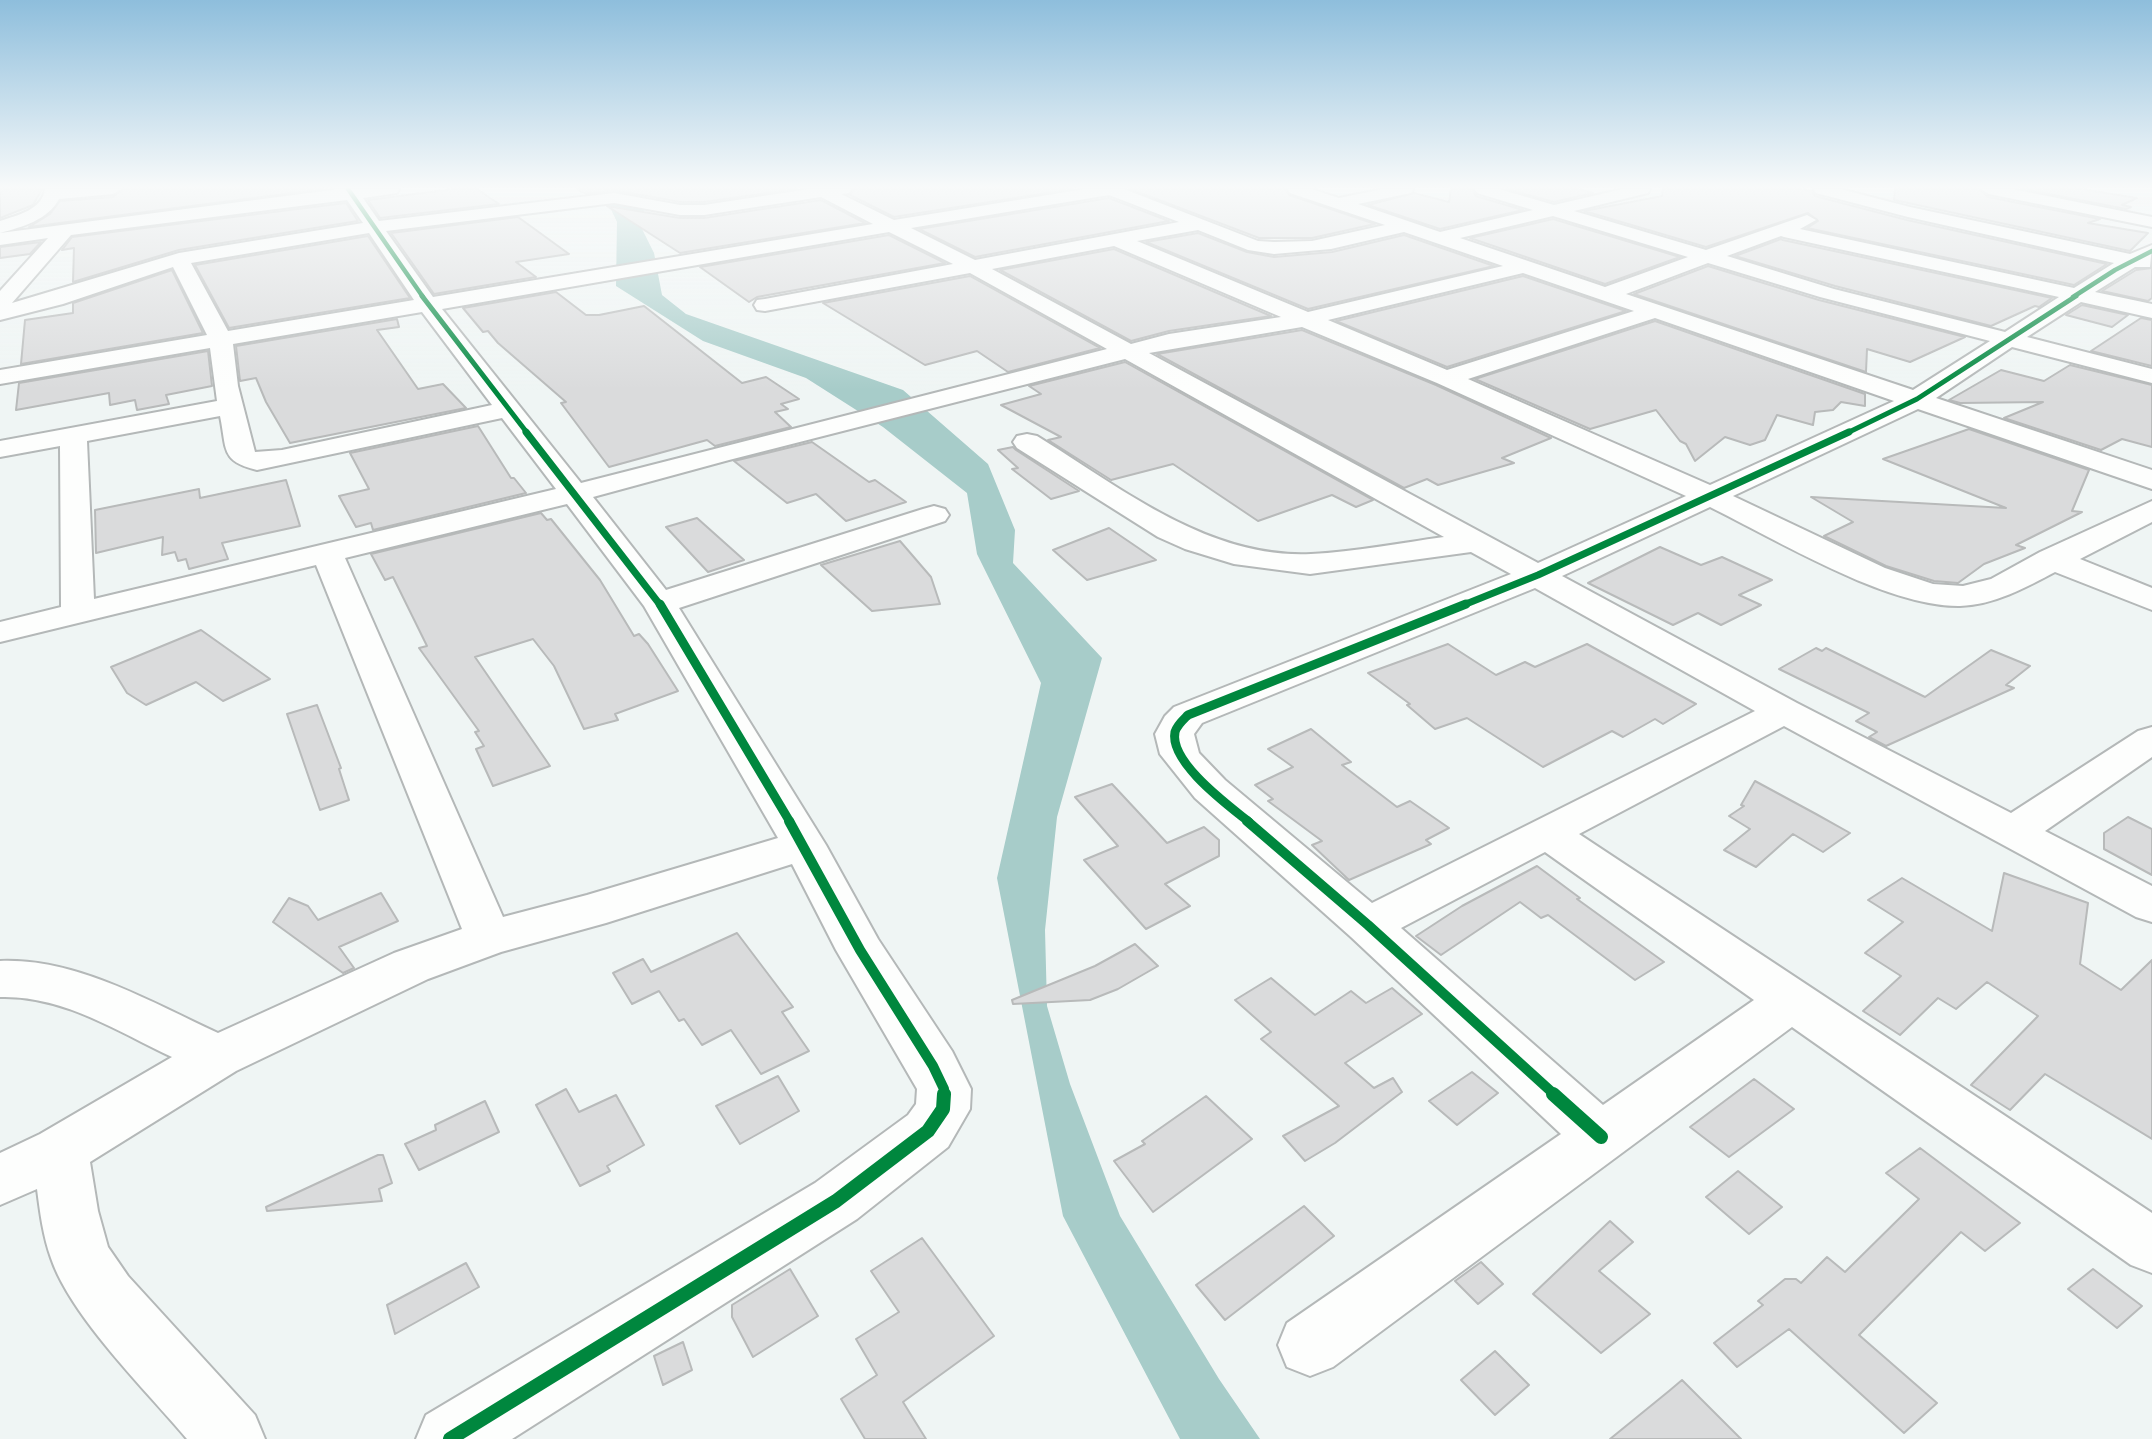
<!DOCTYPE html>
<style>
body{margin:0}
canvas{display:block;background:#eff5f4}
</style>
<canvas width="2152" height="1439"></canvas>
<script>
const g = document.querySelector('canvas').getContext('2d');
g.lineJoin = 'round';
function fill(path, color) { g.fillStyle = color; g.fill(path, 'evenodd'); }
function stroke(path, color, width, dash) { g.strokeStyle = color; g.lineWidth = width; g.lineCap = dash ? 'butt' : 'round'; g.setLineDash(dash || []); g.stroke(path); }
fill(new Path2D(`
 M613,189H651L647,196L641,227L654,253L662,295L686,314L903,390L988,464L1015,530L1013,563L1102,658L1057,817L1045,930L1047,1006L1070,1084L1120,1216L1219,1379L1260,1439H1180L1063,1216L997,878L1041,683L977,554L967,493L883,427L806,378L703,341L616,286L617,222L608,203Z`), '#a7ccc9');
const building = new Path2D(`
 M0,189H42L33,205L0,218Z
 M123,189H323L29,227L50,214L60,201L113,197Z
 M454,189H477L499,204L380,218L368,200Z
 M577,189H795L704,202H680L614,190L586,194Z
 M854,189H1072L894,217L850,195Z
 M1130,189H1285L1289,195L1375,224L1312,238H1259Z
 M1451,189H1472L1476,196L1523,210L1440,229L1368,205L1414,193L1449,202Z
 M1507,189H1578L1593,193L1554,202Z
 M1663,189H1800L1812,191L1815,196L1907,220L2107,264L2074,285L1807,228L1818,221L1808,213L1706,247L1584,211L1662,196Z
 M1895,189H1979L1988,197L2100,219L2088,223L2148,233L2130,251L1894,200Z
 M2023,189H2081L2137,198L2122,205L2131,207L2126,209Z
 M1109,198L1169,221L975,257L919,229Z
 M821,200L865,223L680,253L607,206L680,218H704Z
 M346,203L358,221L179,250L73,282L74,248L62,250L72,237Z
 M518,217L569,254L516,262L536,277L434,294L391,233Z
 M1553,219L1680,257L1605,284L1470,238Z
 M1198,233L1247,252L1274,257L1332,252L1404,235L1494,266L1308,309L1146,242Z
 M889,235L945,263L757,297L749,302L700,267Z
 M368,236L410,298L229,328L195,265Z
 M1781,239L1783,240L2052,298L2039,307L2035,306L1991,326L1835,286L1735,256Z
 M41,242L30,254L0,258V247Z
 M1114,249L1271,316L1169,331L1131,341L1000,270Z
 M1708,266L1819,300L1965,337L1910,362L1867,349L1866,372L1634,294Z
 M2152,268V298L2148,301L2102,291L2136,270Z
 M172,270L203,333L21,364L25,320L73,313V303Z
 M970,276L1100,348L1008,372L977,351L925,365L823,303Z
 M1523,276L1626,311L1447,367L1336,321Z
 M556,292L586,315H599L644,306L742,383L766,377L799,399L781,404L788,409L775,412L791,427L715,446L707,440L609,467L561,403L566,402L498,343L488,331L483,332L463,308Z
 M2082,305L2128,315L2112,327L2066,315Z
 M2141,318L2152,320V366L2091,351Z
 M397,319L399,327L377,330L418,389L443,384L466,408L290,443L266,402L256,378L240,381L236,346Z
 M1655,321L1865,394V406L1841,402L1833,410L1815,412L1813,425L1777,415L1765,440L1750,445L1725,437L1695,461L1686,444L1680,441L1656,410L1590,429L1475,379Z
 M1302,330L1436,385L1551,438L1502,458L1514,463L1438,485L1427,479L1404,488L1157,354Z
 M208,351L212,386L166,395L169,404L137,410L135,400L110,405L109,393L16,410L19,383Z
 M1125,362L1373,500L1356,507L1332,495L1258,521L1173,464L1111,480L1048,440L1061,437L1001,405L1041,394L1029,386Z
 M2070,365L2152,385V447L2122,439L2101,450L2004,418L2043,402L1960,403L1949,400L2001,370L2044,381Z
 M478,426L511,478H514L526,493L373,530L371,523L356,527L339,496L369,489L350,453Z
 M1969,429L2089,470L2072,511L2082,512L2016,545L2025,548L1984,564L1958,583L1934,581L1886,566L1824,536L1853,522L1811,497L2006,508L1883,459Z
 M812,442L869,482L875,480L906,502L846,521L816,494L787,503L734,461Z
 M1013,447L1016,450L1079,491L1051,499L1012,469L1018,468L998,450Z
 M286,480L300,526L222,543L228,559L189,569L186,559L178,561L175,552L162,555L163,537L96,553L95,510L199,489L200,498Z
 M541,513L547,520L551,519L600,580L634,636L639,634L648,644L678,691L615,714L618,720L584,729L554,666L533,639L475,657L550,766L493,786L476,749L484,746L475,732L479,731L419,648L427,646L393,577L385,580L371,554Z
 M697,518L744,560L708,572L666,527Z
 M1109,528L1156,560L1087,580L1053,550Z
 M900,541L931,577L940,604L872,611L821,565Z
 M1660,547L1701,565L1722,557L1772,580L1739,595L1761,605L1721,625L1698,613L1673,625L1588,583Z
 M201,630L270,679L223,701L196,682L146,705L127,693L111,667Z
 M1448,644L1496,675L1525,662L1535,667L1587,644L1696,704L1663,724L1655,719L1623,737L1612,731L1543,767L1467,718L1435,729L1407,705L1410,704L1368,673Z
 M1816,648L1822,651L1826,648L1925,697L1991,650L2030,666L2006,685L2014,688L1886,746L1869,737L1877,732L1856,721L1869,713L1779,669Z
 M317,705L341,768L339,769L349,800L320,810L287,714Z
 M1311,729L1351,762L1342,765L1397,807L1410,801L1449,828L1426,840L1431,844L1349,880L1312,845L1322,841L1268,801L1273,799L1255,785L1293,767L1268,749Z
 M1755,781L1816,814L1850,833L1823,852L1793,834L1756,867L1724,850L1750,829L1729,816L1744,806L1741,805Z
 M1112,784L1167,843L1204,827L1219,840V856L1165,884L1190,906L1146,929L1084,860L1118,846L1075,797Z
 M2128,817L2152,829V875L2104,849V833Z
 M1537,866L1580,898L1577,899L1664,962L1635,980L1548,915L1541,918L1520,902L1441,955L1416,936L1462,906Z
 M2004,873L2088,903L2080,964L2121,990L2152,960V1139L2045,1074L2010,1110L1971,1085L2038,1016L1987,982L1956,1009L1938,998L1900,1035L1863,1011L1901,976L1865,953L1903,922L1868,900L1902,878L1992,931Z
 M381,893L398,921L339,947L354,968L343,973L273,922L289,898L308,906L318,920Z
 M737,933L793,1007L782,1012L809,1051L761,1074L731,1030L702,1045L684,1019L679,1021L659,991L632,1004L613,973L643,959L651,972Z
 M1135,944L1158,966L1118,989L1090,1000L1013,1004L1012,1000L1095,966Z
 M1271,978L1315,1015L1351,991L1366,1003L1392,988L1422,1014L1345,1063L1374,1088L1393,1078L1402,1092L1335,1143L1305,1161L1283,1136L1339,1106L1261,1039L1271,1032L1235,1000Z
 M1472,1072L1498,1093L1457,1125L1429,1101Z
 M778,1076L799,1111L740,1144L716,1106Z
 M1754,1079L1794,1109L1729,1157L1690,1127Z
 M566,1089L579,1112L616,1095L644,1145L607,1166L610,1171L580,1186L536,1105Z
 M1206,1096L1252,1139L1153,1212L1114,1161L1145,1144L1142,1141Z
 M485,1101L499,1132L419,1170L405,1144L436,1130L435,1125Z
 M1920,1148L2020,1223L1985,1251L1961,1232L1859,1335L1937,1403L1904,1433L1789,1329L1737,1367L1714,1343L1763,1305L1758,1301L1785,1279H1796L1801,1283L1827,1257L1845,1272L1919,1199L1886,1173Z
 M378,1155H383L392,1183L379,1189L382,1201L267,1211L266,1207Z
 M1738,1171L1782,1207L1749,1234L1706,1197Z
 M1304,1206L1334,1236L1225,1320L1196,1285Z
 M1610,1221L1633,1242L1599,1271L1650,1314L1601,1353L1533,1294Z
 M922,1238L994,1336L903,1402L926,1439H865L841,1399L877,1375L856,1339L899,1312L871,1271Z
 M1481,1262L1503,1284L1478,1304L1455,1281Z
 M466,1263L479,1287L395,1334L387,1305Z
 M790,1269L818,1316L753,1357L732,1317V1305Z
 M2093,1269L2142,1306L2117,1328L2068,1289Z
 M683,1342L692,1370L663,1385L654,1356Z
 M1495,1351L1529,1385L1495,1415L1461,1380Z
 M1682,1380L1741,1439H1610L1669,1391Z`);
fill(building, '#dadbdc');
stroke(building, '#b8baba', 2);
const minor = new Path2D(`
 M45,189H121L113,194L59,199C48,220 22,227 0,233V221C18,215 42,210 45,189Z
 M340,189H399L397,193L363,198L379,221L614,193L680,205H704L809,189H851L849,193L841,194L894,220L1085,189H1124L1258,241L1274,242L1312,241L1385,225L1290,193L1288,189H1311L1339,198L1383,189H1413L1411,193L1358,204L1440,232L1533,210L1477,193L1475,189H1499L1554,205L1623,189H1650L1648,193L1574,211L1706,250L1807,215L1816,220L1800,229L2074,288L2114,263L1908,217L1816,193L1814,189H1840L1910,207L2130,254L2152,245L2150,267H2135L2095,292L2152,304V318L2081,302L2027,337L2152,369V383L2012,347L1936,398L2152,470V489L1918,409L1733,496L1885,568L1933,584L1963,586L1991,579L2040,552L2152,501V522L2080,559L2152,588V610L2055,572C2027,587 1994,605 1960,606C1887,607 1777,540 1710,507L1562,576L1797,703L2011,813L2138,731L2152,727V757L2045,831L2152,886V922L2136,917L1784,726L1579,834L2152,1213V1273L2131,1265L1792,1027L1333,1367L1310,1376L1287,1367L1278,1345L1287,1323L1561,1134L1351,937L1195,798L1160,754L1155,734L1165,716L1174,707L1511,574L1471,552L1310,574L1234,564L1185,549L1158,537L1017,448L1013,442L1017,436L1027,434L1037,436C1120,487 1208,559 1311,554C1355,552 1400,543 1444,537L1125,359L729,460L593,497L666,590L923,509L934,506L945,509L949,515L945,521L679,608L826,845L878,939L952,1051L971,1089L970,1109L948,1147L857,1219L512,1439H416L426,1415L815,1183L908,1115L916,1104L917,1089L836,950L792,864L606,923L501,952L428,979L236,1071L90,1162L98,1211L108,1247L128,1276L255,1415L265,1439H187C146,1390 71,1317 51,1258C43,1236 40,1212 37,1189L0,1205V1153L40,1134L172,1057C117,1031 62,995 0,997V961C77,958 150,1002 218,1033L394,953L462,929L316,565L0,642V622L61,607L60,446L0,457V441L217,401L210,348L0,384V370L207,335L173,267L63,304L0,320V291L48,238L0,245V233ZM1109,195L1179,222L975,260L911,228ZM821,197L873,224L433,297L386,231L614,203L680,215H704ZM347,200L363,223L179,253L12,303L71,235ZM1553,216L1688,257L1605,287L1460,238ZM1198,230L1248,250L1274,254L1331,249L1404,232L1503,266L1308,312L1137,241ZM889,232L953,264L765,299L757,300L754,305L757,310L765,311L970,273L1107,349L581,483L442,309ZM369,233L414,300L228,331L191,263ZM1781,236L1784,237L2059,297L2005,332L1834,289L1727,256ZM1114,246L1281,317L1169,334L1131,344L992,269ZM1708,263L1820,297L1990,341L1913,390L1626,294ZM1523,273L1634,311L1447,370L1328,320ZM422,312L492,405L282,450L255,452L238,386L233,344ZM1655,318L1894,401L1710,485L1468,379ZM1302,327L1437,383L1686,496L1538,563L1149,353ZM220,416C227,449 220,461 257,470L502,418L556,489L94,599L87,441ZM567,504L644,606L778,838L587,895L503,917L345,558ZM1535,588L1755,711L1372,903L1225,780L1199,753L1194,734L1202,723ZM1545,852L1754,1000L1603,1105L1401,928Z
 M1981,189H2012L2152,217V227L1989,194Z`);
stroke(minor, '#b4b8b8', 4);
fill(minor, '#fdfefd');
stroke(new Path2D(`
 M348,189L423,297
 M2073,297L2115,270L2152,251`), '#00873e', 4.5);
stroke(new Path2D(`
 M422,296L528,434
 M1845,434L1917,399L2076,296`), '#00873e', 5);
stroke(new Path2D(`
 M526,432L661,606
 M1461,606L1538,575L1849,432`), '#00873e', 7);
stroke(new Path2D(`
 M660,604L790,822
 M1249,822C1228,805 1169,762 1175,732C1177,725 1183,720 1188,715L1466,604`), '#00873e', 9);
stroke(new Path2D(`
 M789,821L860,950L933,1066L944,1089V1095
 M1247,821L1368,925L1555,1095`), '#00873e', 10);
stroke(new Path2D(`
 M1553,1094L1601,1137
 M450,1439L836,1201L928,1131L943,1109L944,1094`), '#00873e', 14);
const sky = g.createLinearGradient(0, 0, 0, 390);
sky.addColorStop(0, '#8ebedc');
sky.addColorStop(0.48, '#f8fafa');
sky.addColorStop(1, '#f8fafa00');
g.fillStyle = sky;
g.fillRect(0, 0, 2152, 390);
</script>
